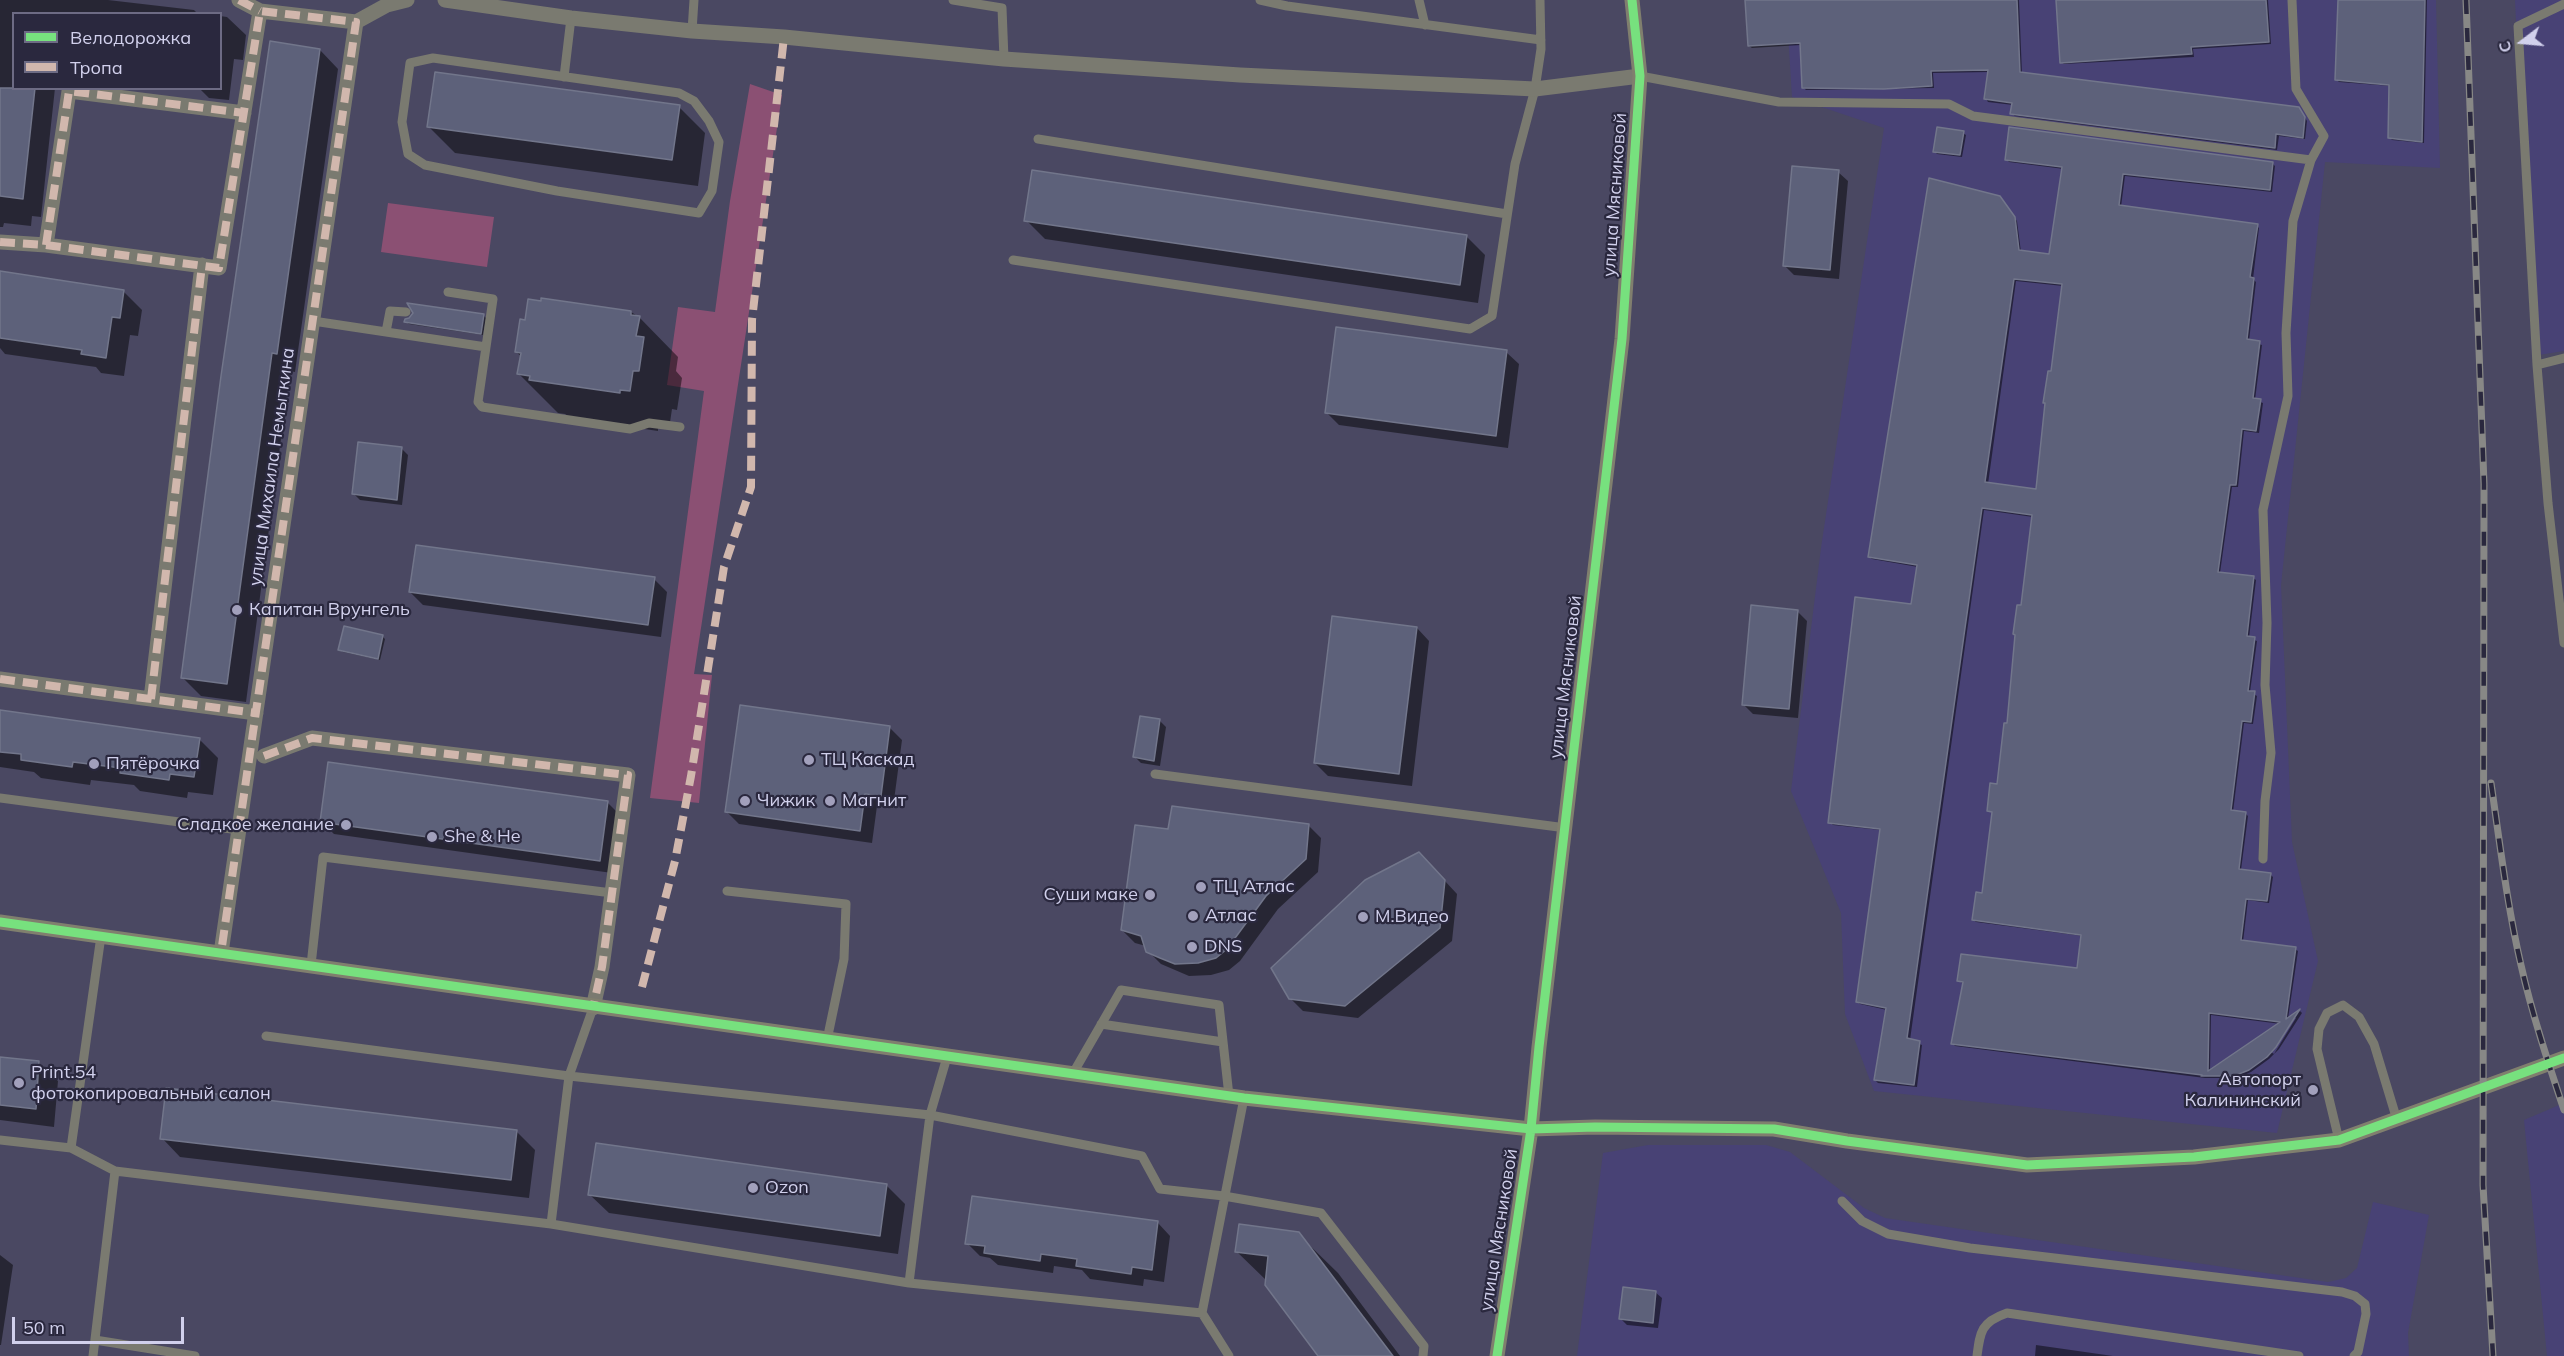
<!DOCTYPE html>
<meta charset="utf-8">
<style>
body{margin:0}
#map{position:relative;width:2564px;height:1356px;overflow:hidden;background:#4a4862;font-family:Mulish,sans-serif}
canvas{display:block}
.legend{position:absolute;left:12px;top:12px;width:210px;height:78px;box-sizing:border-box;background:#2a283e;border:2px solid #6d6b84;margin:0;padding:8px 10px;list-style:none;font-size:18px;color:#d1d0ec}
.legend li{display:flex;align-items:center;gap:12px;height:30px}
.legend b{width:30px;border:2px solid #6d6b84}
.north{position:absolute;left:2492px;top:12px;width:60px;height:60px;-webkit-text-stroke:4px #2a283e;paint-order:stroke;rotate:254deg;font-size:16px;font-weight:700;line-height:24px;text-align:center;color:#d1d0ec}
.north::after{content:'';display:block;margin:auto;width:21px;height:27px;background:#d1d0ec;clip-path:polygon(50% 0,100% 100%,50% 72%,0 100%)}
.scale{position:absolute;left:12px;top:1317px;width:172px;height:27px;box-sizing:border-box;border:3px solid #d1d0ec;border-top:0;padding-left:8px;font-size:18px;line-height:21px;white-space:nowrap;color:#d1d0ec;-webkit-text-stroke:4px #2a283e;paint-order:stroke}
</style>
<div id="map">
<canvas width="2564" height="1356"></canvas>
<ul class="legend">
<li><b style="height:8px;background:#77e17e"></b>Велодорожка</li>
<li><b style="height:8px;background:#d1b7ad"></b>Тропа</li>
</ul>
<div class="north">С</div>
<div class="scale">50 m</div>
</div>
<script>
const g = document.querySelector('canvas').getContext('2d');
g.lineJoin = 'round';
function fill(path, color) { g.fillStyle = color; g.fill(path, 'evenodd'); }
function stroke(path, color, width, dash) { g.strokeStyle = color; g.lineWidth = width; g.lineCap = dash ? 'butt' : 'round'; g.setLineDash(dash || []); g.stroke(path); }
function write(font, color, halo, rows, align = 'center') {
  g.font = font + ' Mulish,sans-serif'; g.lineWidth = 4.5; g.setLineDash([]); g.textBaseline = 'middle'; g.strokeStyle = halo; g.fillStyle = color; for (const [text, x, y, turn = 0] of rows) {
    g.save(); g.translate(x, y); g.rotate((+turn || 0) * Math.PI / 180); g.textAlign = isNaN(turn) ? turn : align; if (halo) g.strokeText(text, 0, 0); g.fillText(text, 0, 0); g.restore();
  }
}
fill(new Path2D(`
 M1786,0H2436L2440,168L2325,162L2281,585L2292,842L2318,961L2277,1133L1874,1091L1845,1014L1841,913L1791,791L1821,548L1884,128L1792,97Z
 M2515,0H2564V351L2532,356Z
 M2564,1103V1356H2547L2524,1120Z
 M1648,1145H1766L1790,1152L1864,1208L1885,1218L2328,1282L2346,1278L2357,1268L2373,1202L2429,1215L2408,1333L2409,1356H1577L1603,1153Z`), '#484275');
fill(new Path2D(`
 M750,84L782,95L694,674L712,675L699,803L650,798L704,391L667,385L678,307L715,312L730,201Z
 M388,203L494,217L487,267L381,252Z`), '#8b5073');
fill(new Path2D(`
 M0,0H108L194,10L198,14H14V88H55L41,217L32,216L31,226L4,223L3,227H0Z
 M1747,0H2019L2022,74L2301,111L2307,121L2305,139L2279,136L2277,150L2015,116L2012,114L2013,105L1988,102L1986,99L1990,72L1933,73L1934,88L1806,90L1803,87L1801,45L1752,48L1749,46Z
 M2058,0H2268L2271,44L2193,49L2194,57L2064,64L2061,62Z
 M2339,0H2427L2424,143L2392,140L2390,138L2391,86L2339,82L2336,79Z
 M220,16L227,17L246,35L243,60L234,59L229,100L209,98L199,88H220Z
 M320,50L338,69L295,372L290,371L246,702L201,696L182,677Z
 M679,107L705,133L698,186L455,153L429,127Z
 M1963,133L1966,135L1962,157L1937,154L1935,152Z
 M2007,160L2272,163L2275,166L2272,192L2125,176L2121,207L2257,226L2259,228L2253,279L2256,282L2249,341L2262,345L2255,400L2263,403L2259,433L2244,431L2238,487H2232L2220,573L2253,578L2256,580L2249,638L2257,641L2250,692L2257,696L2253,724L2244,723L2233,812L2245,813L2248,816L2241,870L2270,874L2273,877L2269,903L2248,900L2243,942L2295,949L2298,951L2288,1019L2300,1011L2302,1013L2279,1049L2269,1059L2251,1072L2237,1078H2205L1955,1046L1953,1044L1964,984L1959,981L2078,970L2083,936L1976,922L1973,920L1983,895L1993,813L1988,810L1998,786L2009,725L2033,517L1984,510L1910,1040L1922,1045L1917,1087L1878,1083L1875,1080L1887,1010L1860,1004L1857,1002L1881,830L1833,825L1830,822L1913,605L1918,567L1872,559L1869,557L2002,201L2017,221L2021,252L2051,256L2064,169L2009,162ZM2016,281L2063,286L2038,490L1988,484ZM2211,1015L2281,1024L2210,1071ZM2293,1018H2296L2274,1054L2271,1052Z
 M1838,172L1848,181L1839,279L1794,275L1785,266Z
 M1026,220L1466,236L1485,255L1478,303L1045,239Z
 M0,284L123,291L142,310L138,336L130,335L124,376L101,373L96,367L5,354L0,348Z
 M631,312L639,317L678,357L676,371L682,378L677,410L672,409L669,429L658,428V431L570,418L565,414L558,413L519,374L522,357L516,352Z
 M483,315L486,318L483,335L409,324L406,322Z
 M1506,352L1519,364L1508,448L1339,425L1326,412Z
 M402,449L408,455L402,505L360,500L354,494Z
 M654,579L667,592L661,637L423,605L410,592Z
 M1797,611L1807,621L1798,718L1753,714L1744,705Z
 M1417,628L1429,641L1412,786L1328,776L1315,763Z
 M382,636L385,639L380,660L343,652L340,650Z
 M0,711L199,739L218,758L213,795L188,792L187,798L140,791L134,785L91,780L90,785L41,778L34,772L0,767Z
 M1160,721L1166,727L1160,766L1141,763L1135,757Z
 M890,728L902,740L893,808L877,806L872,843L739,824L726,811Z
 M607,802L620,815L612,873L334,834L321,821Z
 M1308,825L1321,838L1318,872L1278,909L1240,961L1229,970L1211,975L1189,976L1161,964L1148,951L1146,946L1135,943L1122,930L1169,830Z
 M1432,867L1457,894L1452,941L1358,1018L1303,1011L1290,998Z
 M0,1059L39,1063L58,1081L54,1127L0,1120Z
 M516,1131L535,1150L529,1198L180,1157L162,1138Z
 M886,1185L905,1204L898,1254L609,1213L590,1195Z
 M1158,1223L1170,1236L1164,1282L1144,1279L1143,1286L1090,1279L1082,1270L1054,1266L1053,1273L998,1265L990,1258L980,1256L967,1243Z
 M1298,1234L1338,1273L1400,1356H1320L1267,1281L1236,1251Z
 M0,1255L13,1265L1,1345H0Z
 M1655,1292L1662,1298L1658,1328L1627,1325L1621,1319Z
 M2036,1345L2113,1356H2035Z`), '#0007');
const building = new Path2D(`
 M1745,0H2017L2020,72L2299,107L2305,117L2303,138L2276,134L2275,148L2010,114L2012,103L1984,99L1988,70L1931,71L1932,86L1884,89L1802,88L1800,43L1748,46Z
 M2056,0H2266L2269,42L2191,47L2192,54L2060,63Z
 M2338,0H2425L2422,142L2388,138L2389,85L2335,80Z
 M270,41L320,49L277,354L272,353L227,684L181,678L221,376Z
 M435,72L680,105L672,160L427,127Z
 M0,88H35L23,199L0,196Z
 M1937,127L1964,131L1960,155L1933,152Z
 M2009,127L2273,162L2270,190L2123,174L2119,205L2258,224L2250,277L2254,278L2247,339L2260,341L2253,398L2261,399L2256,431L2242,429L2236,485H2230L2218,572L2254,576L2247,636L2255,637L2248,691H2255L2251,722L2242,721L2231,810L2246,812L2239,869L2271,873L2267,901L2246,899L2241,940L2296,947L2286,1019L2300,1009L2276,1047L2267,1057L2249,1070L2234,1076H2201L2202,1075L1951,1044L1963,982L1957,981L1961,954L2077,968L2081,935L1972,920L1976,892L1982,893L1992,812L1987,811L1990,783L1997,784L2004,723H2007L2015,635L2013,634L2017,605H2021L2032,515L1982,508L1907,1038L1920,1041L1914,1085L1874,1080L1886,1008L1856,1002L1880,829L1828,823L1855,597L1911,604L1917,565L1868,557L1929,178L2000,196L2015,217L2019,250L2049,254L2062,167L2005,160ZM2014,279L2062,284L2051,371H2048L2043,403H2045L2036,489L1985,482ZM2209,1013L2280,1022L2208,1071Z
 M1792,166L1839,170L1830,270L1783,266Z
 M1032,170L1467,235L1460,285L1024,221Z
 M0,271L124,290L120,318L112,317L106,358L81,354L82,350L0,338Z
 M541,298L631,311V315L640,316L636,336L644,337L639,371H633L630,391L620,390V393L529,380L530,376L517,374L521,353L515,352L520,319L525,320L528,299L541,301Z
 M407,303L484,314L481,334L404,322L405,319L409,318L413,313Z
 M1336,327L1507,350L1496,436L1325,413Z
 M358,442L402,447L397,500L352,494Z
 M416,545L655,577L648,625L409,592Z
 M1751,605L1798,610L1789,709L1742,705Z
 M1332,616L1417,627L1399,774L1314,763Z
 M344,626L383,635L378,659L338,650Z
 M740,705L890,726L881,796L865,794L860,831L725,812Z
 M0,710L200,738L194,777L170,774L169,780L120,773L121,768L73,762L72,767L21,760V754L0,752Z
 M1140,716L1160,719L1154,761L1133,757Z
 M328,762L608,801L600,861L320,822Z
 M1172,806L1309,824L1306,859L1266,896L1227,949L1216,958L1198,963L1175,964L1160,958L1146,952L1141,936L1121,930L1135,825L1168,829Z
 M1419,852L1445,880L1440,928L1345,1006L1289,999L1271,968L1365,880Z
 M0,1057L39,1061L36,1109L0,1105Z
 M166,1088L517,1130L511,1180L160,1139Z
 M596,1143L887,1184L880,1236L588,1195Z
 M972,1196L1158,1221L1152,1270L1132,1267L1131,1274L1076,1266L1077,1259L1041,1254L1040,1261L984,1253L985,1246L965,1244Z
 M1239,1224L1299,1232L1393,1356H1318L1265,1285L1268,1256L1235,1252Z
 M1623,1287L1656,1291L1653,1323L1619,1319Z`);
fill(building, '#5d617a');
stroke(building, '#72768b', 1.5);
stroke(new Path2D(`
 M953,0L1002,8L1004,59
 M1260,0L1287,6L1541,40
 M1419,0L1425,25
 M2564,4L2518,26L2537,365L2548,503L2564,643
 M692,31L694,0
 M433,58L679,93L694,101L709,121L719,142L712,191L699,213L557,191L425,165L408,154L402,122L410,63Z
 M1640,76L1779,102L1949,104L1973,116L2311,160
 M564,77L571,18
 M1038,139L1507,214
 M1013,260L1470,329L1492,316L1515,164L1535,89L1541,49L1540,0
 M448,292L493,299L486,347
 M313,321L486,347L478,402L482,407L630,429L649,423L680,427
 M386,332L390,311L406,312
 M2537,365L2564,358
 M1155,774L1566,828
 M0,798L239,830
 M2263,859L2265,801L2271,753L2265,685L2267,623L2263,510L2288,396L2286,333L2293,221L2311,160L2324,136L2296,89L2292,0
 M727,891L846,904L844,959L827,1040
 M311,965L323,857L612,893
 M1101,1024L1223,1042
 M266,1036L569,1076L930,1115L1142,1156L1160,1189L1224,1196L1321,1213L1424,1346L1423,1356
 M1072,1075L1121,990L1219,1005L1229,1096
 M0,1140L71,1148L101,936
 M2339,1140L2317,1049L2319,1029L2327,1013L2343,1005L2359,1017L2374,1044L2397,1120
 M71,1148L115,1171L551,1224L569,1076L593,1008
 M1842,1201L1862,1221L1888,1234L1970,1248L2342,1292L2355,1296L2365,1304L2366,1314L2358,1352L2354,1356
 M551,1224L909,1283L1202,1313L1229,1356
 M909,1283L930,1115L947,1057
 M1202,1313L1244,1098
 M95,1340L195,1356
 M93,1356L115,1171
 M1977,1356C1980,1332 1981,1322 2007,1313L2299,1356`), '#7a7a70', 9);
stroke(new Path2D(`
 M239,0L260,11
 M445,0L571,18L692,31L784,37L1004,59L1240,75L1535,89L1640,76
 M0,242L46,245L219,268L260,11L356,22L387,5L407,0
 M46,245L69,91L244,113
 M0,679L256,713
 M151,699L202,265
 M264,756L312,738L628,775L602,967L593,1008
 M221,953L356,22`), '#7a7a70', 15);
stroke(new Path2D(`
 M0,922L1244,1098L1531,1129L1595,1127L1774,1129L1847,1141L2027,1165L2194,1157L2339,1140L2564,1058
 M1497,1356L1531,1129L1539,1047L1622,339L1640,76L1632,0`), '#807f6e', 15);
const rail = new Path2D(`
 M2466,0L2484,484L2483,1185L2493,1356
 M2491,783C2500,844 2507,905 2521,965C2532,1014 2548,1062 2564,1110`);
stroke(rail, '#888886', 7);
stroke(rail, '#2a283e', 4.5, [14]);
stroke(new Path2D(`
 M239,0L260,11
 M0,242L46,245L219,268L260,11L356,22L221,953
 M46,245L69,91L244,113
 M0,679L256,713
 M151,699L202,265
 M264,756L312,738L628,775L602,967L593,1008
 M642,987L675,861L691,776L724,567L751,487L752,320L784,37`), '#d1b7ad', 8, [15, 8]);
stroke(new Path2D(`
 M0,922L1244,1098L1531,1129L1595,1127L1774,1129L1847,1141L2027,1165L2194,1157L2339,1140L2564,1058
 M1497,1356L1531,1129L1539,1047L1622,339L1640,76L1632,0`), '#77e17e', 9);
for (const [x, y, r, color] of [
 [237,610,6,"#a2a0bc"],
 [809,760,6,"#a2a0bc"],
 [94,764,6,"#a2a0bc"],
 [745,801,6,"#a2a0bc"],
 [830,801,6,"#a2a0bc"],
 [346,825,6,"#a2a0bc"],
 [432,837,6,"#a2a0bc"],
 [1201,887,6,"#a2a0bc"],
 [1150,895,6,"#a2a0bc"],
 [1193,916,6,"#a2a0bc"],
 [1363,917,6,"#a2a0bc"],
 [1192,947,6,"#a2a0bc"],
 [19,1083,6,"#a2a0bc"],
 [2313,1090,6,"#a2a0bc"],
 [753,1188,6,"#a2a0bc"]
]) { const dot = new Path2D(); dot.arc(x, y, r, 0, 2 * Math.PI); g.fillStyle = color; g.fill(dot); stroke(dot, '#2a283e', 2); }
write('18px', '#d1d0ec', '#2a283e', [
 ["улица Мясниковой",1615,195,-86],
 ["улица Михаила Немыткина",272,467,-82],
 ["улица Мясниковой",1566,677,-83],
 ["улица Мясниковой",1499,1230,-81]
]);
write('18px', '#d1d0ec', '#2a283e', [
 ["Капитан Врунгель",249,610],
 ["ТЦ Каскад",821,760],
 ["Пятёрочка",106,764],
 ["Чижик",757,801],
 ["Магнит",842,801],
 ["Сладкое желание",334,825,"right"],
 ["She & He",444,837],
 ["ТЦ Атлас",1213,887],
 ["Суши маке",1138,895,"right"],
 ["Атлас",1205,916],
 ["М.Видео",1375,917],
 ["DNS",1204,947],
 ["Print.54",31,1073],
 ["фотокопировальный салон",31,1094],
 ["Автопорт",2301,1080,"right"],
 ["Калининский",2301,1101,"right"],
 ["Ozon",765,1188]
], 'left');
</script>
